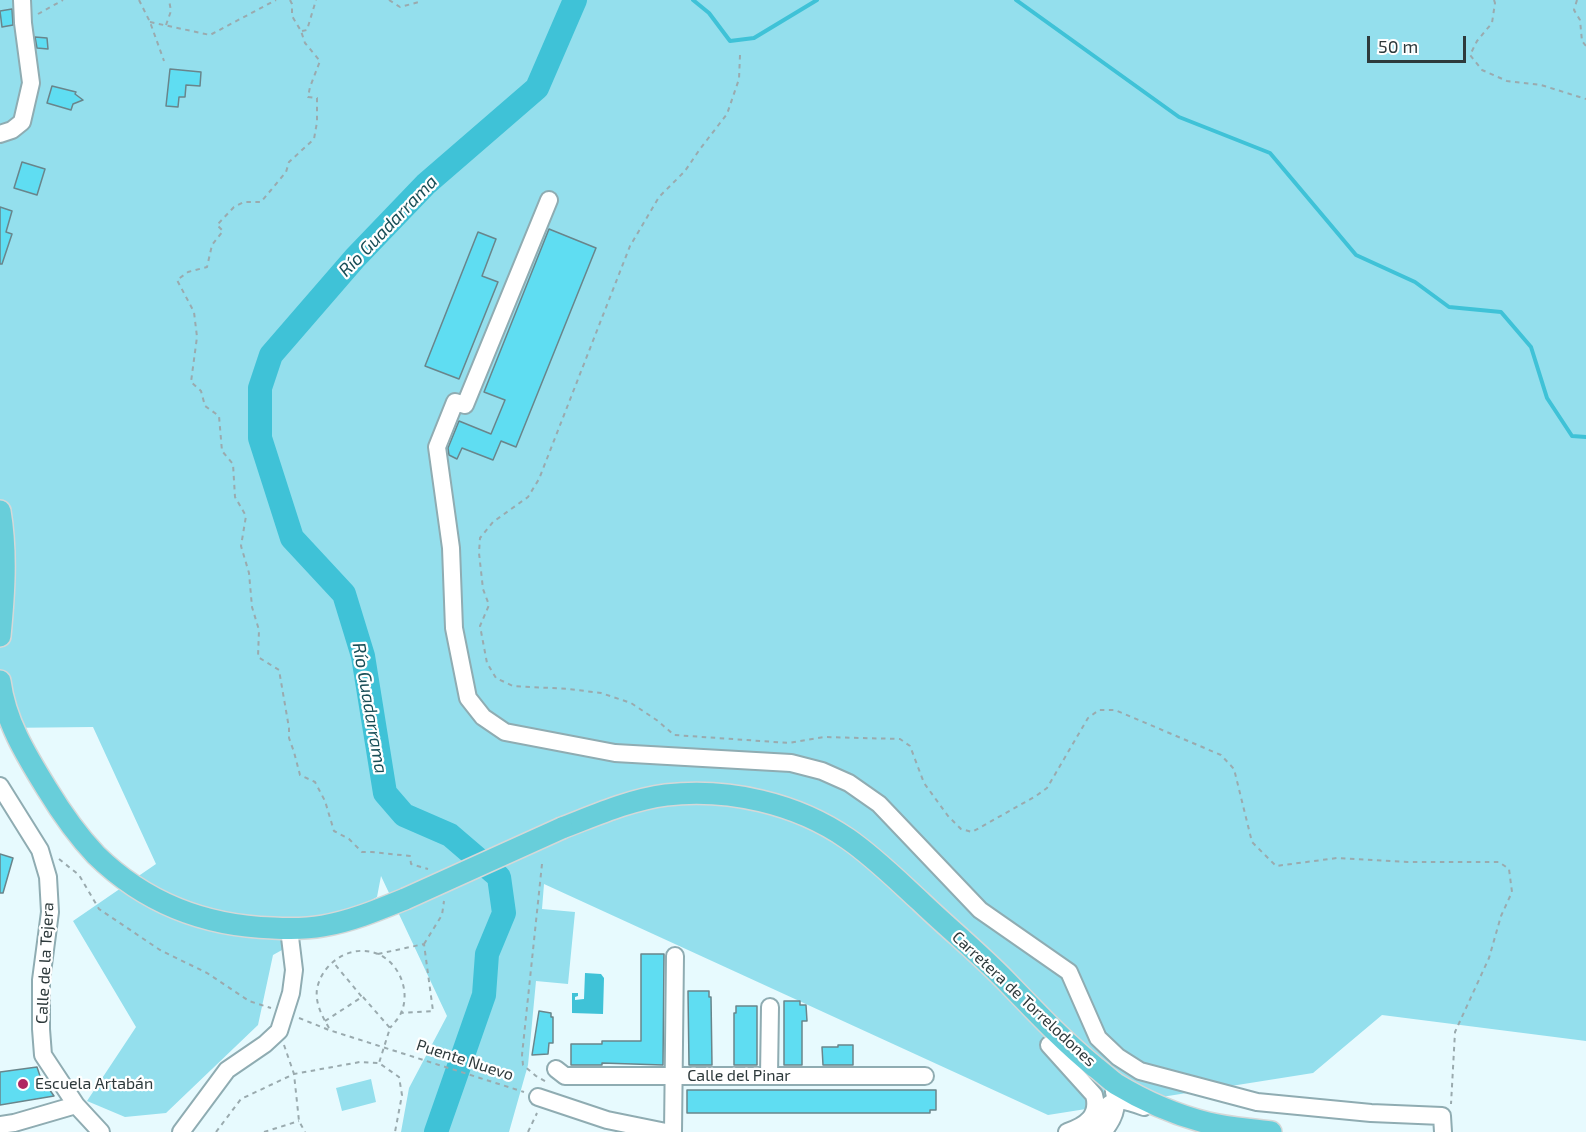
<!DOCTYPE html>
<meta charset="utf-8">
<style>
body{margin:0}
#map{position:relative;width:1586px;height:1132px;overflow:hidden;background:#e7fafe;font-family:"Exo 2",sans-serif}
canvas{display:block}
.scale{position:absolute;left:1367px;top:36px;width:99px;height:27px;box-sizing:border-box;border:3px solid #2e3a3c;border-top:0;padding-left:8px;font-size:18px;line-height:21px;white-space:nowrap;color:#2e3a3c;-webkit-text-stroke:4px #fff;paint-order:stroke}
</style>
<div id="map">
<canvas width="1586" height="1132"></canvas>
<div class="scale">50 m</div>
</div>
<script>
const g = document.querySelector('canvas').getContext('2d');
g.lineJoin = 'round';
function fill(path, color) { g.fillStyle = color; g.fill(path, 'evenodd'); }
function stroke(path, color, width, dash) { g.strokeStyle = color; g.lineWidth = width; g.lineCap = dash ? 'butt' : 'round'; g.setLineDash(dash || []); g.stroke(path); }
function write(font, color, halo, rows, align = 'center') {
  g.font = font + ' "Exo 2",sans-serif'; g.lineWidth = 4.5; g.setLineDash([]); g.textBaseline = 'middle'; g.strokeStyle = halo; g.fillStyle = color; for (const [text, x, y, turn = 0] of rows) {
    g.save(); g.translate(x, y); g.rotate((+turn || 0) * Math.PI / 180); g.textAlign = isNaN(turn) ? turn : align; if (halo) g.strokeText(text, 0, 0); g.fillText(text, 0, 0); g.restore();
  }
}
fill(new Path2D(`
 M0,0H1586V1041L1382,1015L1313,1073L1048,1115L544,884L542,909L575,912L568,984L536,981L528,1065L509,1132H401L409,1088L447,1016L381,876L377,897L273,955L258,1025L166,1113L125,1117L87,1101L136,1027L73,921L156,864L93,727L0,728Z
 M371,1079L376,1102L342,1111L336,1088Z`), '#94dfed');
fill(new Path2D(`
 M585,973L601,974L604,978L603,1014L572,1013V993H578V996L575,997V1000L584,999Z`), '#3fc2d7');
stroke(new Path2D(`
 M693,0L709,13L730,41L754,38L817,0
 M1016,0L1179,117L1270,153L1356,255L1415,282L1449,307L1501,312L1531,347L1547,398L1572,436L1586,437`), '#3fc2d7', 4);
stroke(new Path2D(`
 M436,1132L484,995L487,954L504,913L499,877L450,835L404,815L385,793L363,656L344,594L292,538L260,438V388L271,355L355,258L426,184L537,88L575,0`), '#3fc2d7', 24);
const building = new Path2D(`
 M12,9L13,25L2,27L0,11Z
 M35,37L47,38L48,49L37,48Z
 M170,69L201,72L200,86L186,85L185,97H179L178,107L166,106Z
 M52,86L76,92L75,94L83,100L73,104L71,110L47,103Z
 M22,162L45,169L37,195L14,188Z
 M0,207L12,211L6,232L12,234L2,264H0Z
 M549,229L596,248L516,447L501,441L493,460L462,448L457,459L449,455L448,448L459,421L491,434L505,400L484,392Z
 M478,232L496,239L482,276L498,282L459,379L425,366Z
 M0,854L13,858L3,893H0Z
 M641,954H664L663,1065L602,1063V1065H571V1044H602V1041H641Z
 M688,991H709V997H711L712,1065H689Z
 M784,1001H800V1005H806L807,1021H802V1065H784Z
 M736,1006H757V1065H734V1013H736Z
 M539,1011L551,1013V1017H553V1043H549L548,1054L532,1055Z
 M838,1045H853V1065H823L822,1047H838Z
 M37,1067L40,1076L54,1096L0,1105V1072Z
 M687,1090H936V1110H930V1113H687Z`);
fill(building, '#5fddf2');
stroke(building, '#69858b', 1.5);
const minor = new Path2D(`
 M0,134L12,130L22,122L31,83L23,23L22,0
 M549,200L465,405L455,402L437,447L451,548L454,628L468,698L483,717L505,732L615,753L791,763L822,771L849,783L879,804L980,910L1069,972L1098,1038L1118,1057L1140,1071L1257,1102L1371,1113L1442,1116L1443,1132
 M0,786L40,850L48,877L50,912L41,980V1029L43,1055L76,1105L101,1132
 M1049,1045L1094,1095C1100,1116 1085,1126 1067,1132
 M556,1069L565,1076H925
 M769,1076L770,1007
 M538,1097L607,1120L666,1132
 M0,1125L14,1123L76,1105
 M181,1132L227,1070L265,1044L279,1031L291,993L294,970L289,929
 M673,1132L675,956
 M1084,1132C1112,1114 1098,1089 1144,1107
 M1103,1132C1113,1120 1119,1108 1114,1092`);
const major = new Path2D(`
 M0,511C7,553 4,594 0,636
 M0,681C5,721 26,755 47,789C61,812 77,835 96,855C145,903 205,926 273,928C289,929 306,929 323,926C352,921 378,910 405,899
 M562,828C596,815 629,800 666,795C728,788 796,803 848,839C874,857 896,879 920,901C948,928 979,953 1007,982C1035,1011 1063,1041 1095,1067C1102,1072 1109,1079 1116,1084C1144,1101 1176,1115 1208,1123C1228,1128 1250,1129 1271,1132`);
stroke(minor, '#8facb2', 20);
stroke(major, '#d5d8d8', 24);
stroke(new Path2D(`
 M139,0L150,22L164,61
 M290,0L292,4V16L301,31L305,43L320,61L310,87L308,97L317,98V122L314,139L289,162L286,172L261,202H244L234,207L217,225L223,231L212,245L207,267L188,272L177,280L194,312L197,337L191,382L201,391L205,406L219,416L222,451L233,464L235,497L246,516L241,546L249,573L252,607L259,630L258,657L279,670L289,728V738L294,752L300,775L315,782L325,801L334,831L349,839L362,852H372L410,856L411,864L428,869
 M389,0L400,7L419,2L420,0
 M1494,0L1495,3L1492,23L1477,41L1470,55L1482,70L1507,81L1541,85L1586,99
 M1577,0L1574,10L1580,20L1582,41L1586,46
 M38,14L63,0
 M150,22L210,35L276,0
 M166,25L171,11L169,0
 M302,31L307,30L316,0
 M740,55L739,79L727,114L700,149L685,171L659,197L630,246L539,479L528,497L493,522L480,538L479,553L483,589L489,605L480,626L487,663L496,678L513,686L569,689L601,693L631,703L658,721L674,735L789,743L824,737L900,739L910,746L924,783L948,816L961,829L972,832L1036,796L1047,788L1088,718L1099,710H1115L1221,755L1234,769L1252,842L1276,866L1337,858L1407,862H1499L1509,869L1512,892L1501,916L1489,958L1455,1032L1451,1104
 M59,859L79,875L99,909L160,950L207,973L249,1001L271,1008
 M542,864L522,1055L523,1065L536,1076L548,1083
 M424,944L442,915L444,901
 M378,954L424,944L433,1011L401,1013
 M363,997L390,1028L379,1063
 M299,1018L329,1030L524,1092
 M325,1021L362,997L333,962
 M329,1028C322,1016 315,1003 317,989C322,962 352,943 378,954C399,963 411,991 401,1013C399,1018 394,1023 390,1028
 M284,1045L294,1074L299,1121L305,1132
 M216,1132L241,1099L294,1074L360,1062L379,1063L399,1077L402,1095L395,1132
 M264,1132L299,1121
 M528,1132L537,1113`), '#9aaaae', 2, [4.5, 4.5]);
stroke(minor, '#fff', 16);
stroke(major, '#68ceda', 21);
const majorBridge = new Path2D(`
 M405,899L562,828`);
stroke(majorBridge, '#d5d8d8', 24, []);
stroke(majorBridge, '#68ceda', 21);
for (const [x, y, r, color] of [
 [23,1084,6,"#b12561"]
]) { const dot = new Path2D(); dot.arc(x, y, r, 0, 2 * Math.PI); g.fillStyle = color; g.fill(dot); stroke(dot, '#fff', 2); }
write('16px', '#2e3a3c', '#fff', [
 ["Calle de la Tejera",45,963,-87],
 ["Carretera de Torrelodones",1024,999,43],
 ["Puente Nuevo",465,1060,18],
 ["Calle del Pinar",739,1076]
]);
write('16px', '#2e3a3c', '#fff', [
 ["Escuela Artabán",35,1084]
], 'left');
write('italic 18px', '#184e57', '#fff', [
 ["Río Guadarrama",388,226,-46],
 ["Río Guadarrama",370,708,80]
]);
</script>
